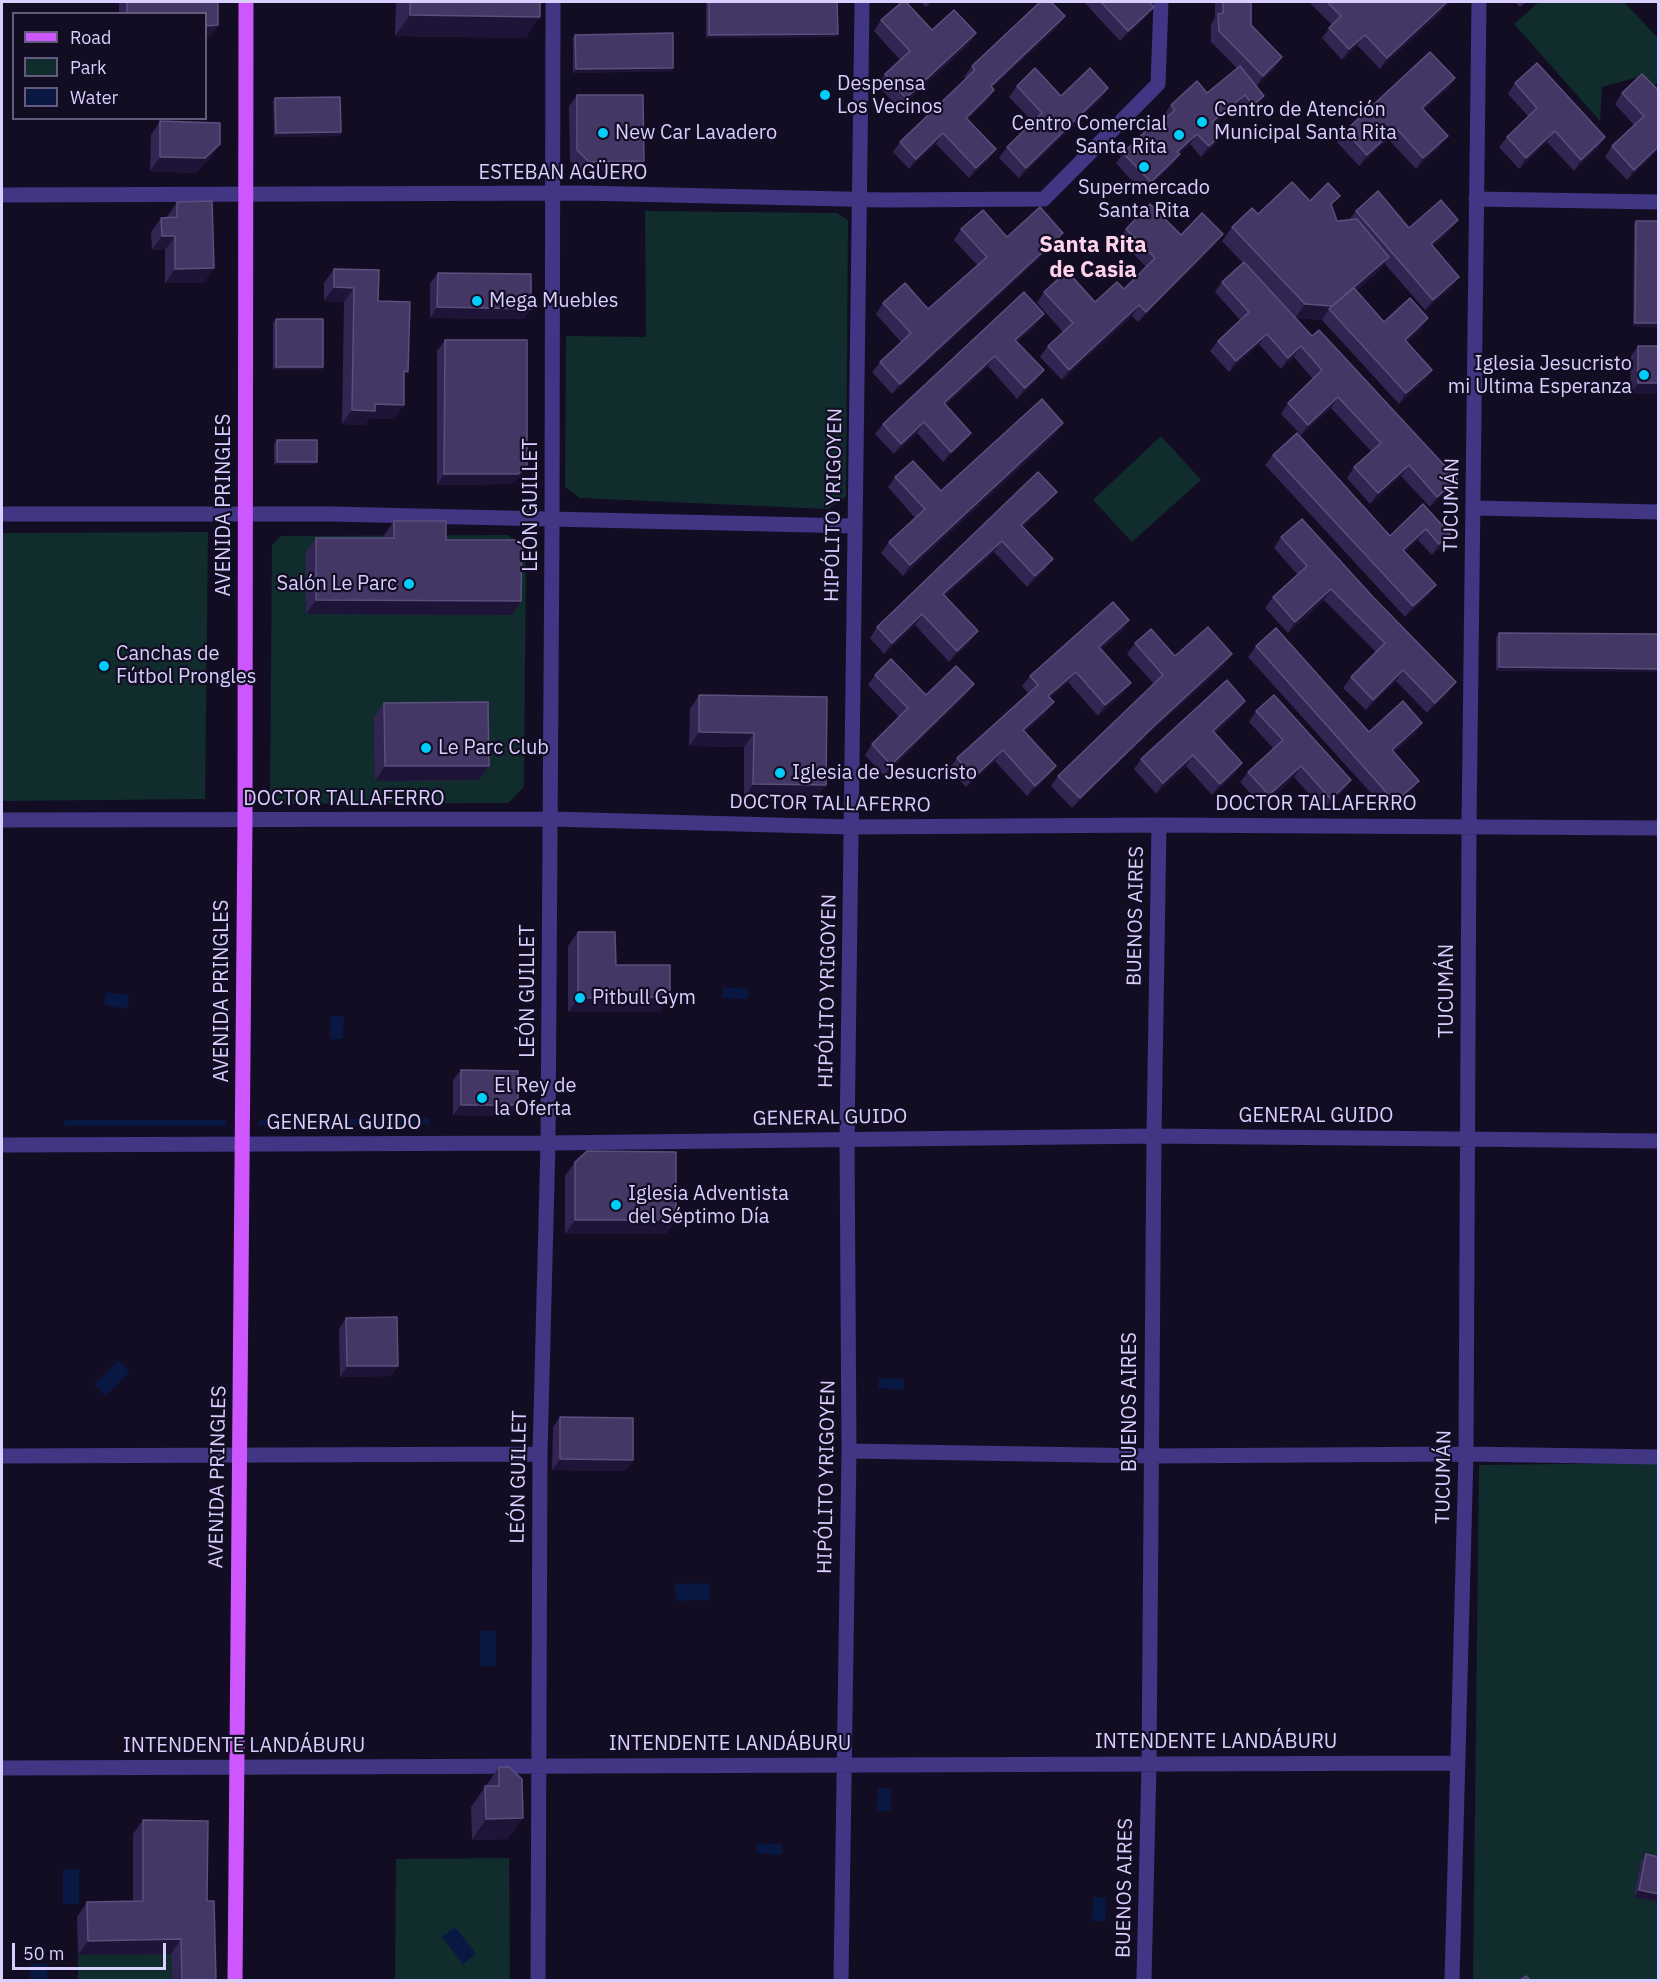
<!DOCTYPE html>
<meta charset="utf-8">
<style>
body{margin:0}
#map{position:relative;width:1660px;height:1982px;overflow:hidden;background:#130d23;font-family:"IBM Plex Sans",sans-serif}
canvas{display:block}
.frame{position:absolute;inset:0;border:3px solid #d9cfff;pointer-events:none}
.legend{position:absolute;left:12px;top:12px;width:195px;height:108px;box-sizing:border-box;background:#130d23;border:2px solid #625b7b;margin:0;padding:8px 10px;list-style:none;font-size:18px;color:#d9cfff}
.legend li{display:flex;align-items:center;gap:12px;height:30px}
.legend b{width:30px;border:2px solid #625b7b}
.scale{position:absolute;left:12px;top:1943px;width:154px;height:27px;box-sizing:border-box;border:3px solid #d9cfff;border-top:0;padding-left:8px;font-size:18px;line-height:21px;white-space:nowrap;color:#d9cfff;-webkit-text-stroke:4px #130d23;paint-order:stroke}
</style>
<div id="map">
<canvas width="1660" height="1982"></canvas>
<div class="frame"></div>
<ul class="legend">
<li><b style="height:8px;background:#cd56ff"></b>Road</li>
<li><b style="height:16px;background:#102c2d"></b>Park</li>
<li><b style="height:16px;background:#081842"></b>Water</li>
</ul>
<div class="scale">50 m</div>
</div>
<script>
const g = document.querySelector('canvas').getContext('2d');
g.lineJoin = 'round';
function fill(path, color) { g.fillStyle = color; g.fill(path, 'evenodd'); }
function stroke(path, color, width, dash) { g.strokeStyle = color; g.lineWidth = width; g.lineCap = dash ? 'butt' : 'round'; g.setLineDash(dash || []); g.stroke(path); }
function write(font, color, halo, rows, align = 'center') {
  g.font = font + ' "IBM Plex Sans",sans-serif'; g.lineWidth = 4.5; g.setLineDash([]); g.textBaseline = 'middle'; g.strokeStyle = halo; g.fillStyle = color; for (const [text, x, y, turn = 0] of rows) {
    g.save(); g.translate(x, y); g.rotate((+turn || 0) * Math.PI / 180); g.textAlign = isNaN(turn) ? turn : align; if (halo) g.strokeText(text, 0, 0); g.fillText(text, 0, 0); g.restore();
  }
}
fill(new Path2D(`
 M1539,2L1625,3L1658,38V82L1653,87L1642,76L1602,87L1600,121L1514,24Z
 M645,211L837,213L848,220L846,497L828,509L580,498L565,487L566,336L646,337Z
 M1161,436L1201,480L1132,542L1093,500Z
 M208,532L205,799L2,801V533Z
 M508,535L526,549L524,787L508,803L282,804L270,793L272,545L281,536Z
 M1658,1463V1980H1473L1479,1465Z
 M509,1858L510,1980H395L396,1859Z
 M171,1954L172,1980H78V1955Z`), '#102c2d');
fill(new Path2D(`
 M723,987L749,989L748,999L722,998Z
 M106,992L129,995L127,1009L104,1005Z
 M330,1016H344L343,1039H330Z
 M119,1360L130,1371L106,1396L94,1385Z
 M879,1378L904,1379V1390L878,1388Z
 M710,1583V1600L676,1601L675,1584Z
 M480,1631H496V1666H480Z
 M878,1788H891V1811H877Z
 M757,1843L782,1844V1855L756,1853Z
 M63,1869H79V1904H63Z
 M1093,1897L1106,1898L1105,1921H1092Z
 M455,1927L476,1954L463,1964L442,1937Z
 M30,1964H47V1980H30Z`), '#081842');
stroke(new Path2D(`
 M67,1123H224
 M261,1123L427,1121`), '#081842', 6);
stroke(new Path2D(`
 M2,195L583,193L886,200L1044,199L1158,84L1161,2
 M1476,199L1658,202
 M1474,508L1658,512
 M2,514H331L855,526
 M2,820L550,819L851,827L1159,825L1658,828
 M2,1145L548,1143L1154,1136L1658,1141
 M849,1451L1151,1456L1466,1454L1658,1457
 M2,1456L540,1454
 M2,1768L1458,1763
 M538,1980L540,1454L548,1143L552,531L553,2
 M841,1980L849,1451L847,1139L862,2
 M1144,1980L1149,1764L1154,1136L1159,825
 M1452,1980L1466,1454L1469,826L1479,2`), '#403684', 15);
stroke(new Path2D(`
 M235,1980L245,820L246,2`), '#cd56ff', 15);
fill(new Path2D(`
 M120,2H218V25L211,36H206V14H119V3Z
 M397,2H540L526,38L395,36L396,4Z
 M708,2H837L835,37L706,38V4Z
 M921,2H931L926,7Z
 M1084,2H1149L1146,17L1120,41Z
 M1215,2H1251V25L1275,68L1256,86L1264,96L1257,106L1246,116L1237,105L1214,125L1222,133L1215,144L1201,157L1190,144L1179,154L1172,165L1143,193L1116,163L1123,153L1154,129L1166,119L1163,116L1171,105L1207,93L1237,68L1211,42V24L1215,18Z
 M1309,2H1451L1380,69L1357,45L1342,60L1322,38L1332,25Z
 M1515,2H1526L1520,7Z
 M1065,16L1057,27L992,88L994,90L987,101L968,119L996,149L988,160L969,178L936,144L909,169L893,152L900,142L966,79L964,77L972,66Z
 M881,20L932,30L976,33L969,44L899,108L877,85L885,74L900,60L874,31Z
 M575,35L673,68L671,71L573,73V38Z
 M1455,78L1448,89L1424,110L1440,146L1416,169L1388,139L1359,166L1337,142L1345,131Z
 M1515,83L1605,137L1598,148L1574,171L1547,142L1519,169L1499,147L1507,137L1528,116L1508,94Z
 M1017,86L1061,96L1108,88L1101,99L1019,178L999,158L1007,147L1033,122L1009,97Z
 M1659,91V151L1658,150L1627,180L1605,157L1612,146L1634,125L1615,104L1622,93Z
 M577,95L644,161L636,172H582L570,161L569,106Z
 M275,98L341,132L339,136L274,137L273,102Z
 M160,121L220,144L210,158L195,173L150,171L151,135Z
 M1310,201L1332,207L1337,221L1349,220L1356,211L1409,228L1450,231L1433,246L1452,287L1425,310L1384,263L1379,271L1356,291L1384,322L1428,318L1421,329L1407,342L1432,370L1425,380L1399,404L1322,320L1295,318L1449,489L1430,507L1401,476L1370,504L1347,478L1354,467L1371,451L1331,408L1301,435L1281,414L1288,403L1313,379L1294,357L1281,369L1259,344L1229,372L1210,351L1218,341L1240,320L1215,292L1222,282L1243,263L1222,241L1232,227L1258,214Z
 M177,202L204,283H165V250H152L151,232L161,218L167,217Z
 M1636,221L1659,327L1633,326L1634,224Z
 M961,229L1007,237L1056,243L892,394L872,372L880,362L901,342L876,314L883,303L928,309L978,266L954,240Z
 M1126,229L1181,235L1215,245L1138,322L1132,316L1062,380L1040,357L1048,346L1063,332L1037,303L1044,292L1095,302L1124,289L1146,267L1119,239Z
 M334,269L378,301L404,377L394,419H369L365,425L342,424L344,302L324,301V283Z
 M438,273L524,319L430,318V283Z
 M276,319L323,367L321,370H273V323Z
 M1036,325L1017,342L1036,381L1017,399L988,366L946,405L963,443L943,462L917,433L894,454L875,434L883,424Z
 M445,340L520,477L510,484L437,485V351Z
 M1638,346L1659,394H1630L1631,356Z
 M1056,434L903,576L881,553L889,542L915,518L888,487L895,477L941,491Z
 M277,440L315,465H274V444Z
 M1273,455L1390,536L1423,504L1443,545L1432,555L1418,540L1405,552L1436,585L1428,596L1405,617L1265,465Z
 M1049,502L1023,527L1045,570L1027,587L994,552L945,596L970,642L949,662L915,625L884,654L870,638L877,627Z
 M394,521L446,540L512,615L306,614V552L316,538H384V535Z
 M1281,537L1449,692L1427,713L1396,681L1366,710L1343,688L1351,677L1376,652L1324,600L1288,633L1265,608L1273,597L1298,575L1274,548Z
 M1122,631L1101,649L1123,693L1098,716L1068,682L1050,698L1046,713L1025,732L1056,766L1048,777L1027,796L995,761L966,787L949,769L957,758L1028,693L1022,686L1030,676Z
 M1499,633L1659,634L1496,671V637Z
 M1135,643L1175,656L1225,665L1146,736L1072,808L1051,786L1058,776L1154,684L1127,654Z
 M1256,646L1369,732L1415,734L1394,752L1419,781L1411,792L1388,812L1248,657Z
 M875,675L926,695L974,684L966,695L884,776L865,755L872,744L899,717L868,685Z
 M699,695L827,697L826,785L816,799H744V747L689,746L690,709Z
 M384,703L489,766L479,780L375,781L374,717Z
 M1256,711L1351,780L1343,791L1323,810L1294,777L1262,806L1240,782L1248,772L1273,748L1249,722Z
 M1238,712L1215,733L1235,774L1212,795L1186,766L1156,794L1134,769L1141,759Z
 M578,932L616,965L660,1012H568V946Z
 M461,1070L510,1116L453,1115V1080Z
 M575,1162L666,1234H565V1176Z
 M346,1318L398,1366L391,1376L340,1377L339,1329Z
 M560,1417L633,1460L625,1471L552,1470L553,1427Z
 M499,1767L508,1839L472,1840L471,1807Z
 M143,1820L207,1901L216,1980H172L171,1954L78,1955L77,1917L87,1902L133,1901V1834Z
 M1646,1854L1659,1857V1902L1634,1897L1641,1861Z`), '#322552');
fill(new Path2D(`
 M1447,2H1451L1380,69L1387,58Z
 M1154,7L1146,17L1120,41L1128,31Z
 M410,15L540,17L526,38L395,36Z
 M1065,16L1057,27L983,97L991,86Z
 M218,25L211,36H206V26Z
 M976,33L969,44L899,108L906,98Z
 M838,34L835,37L706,38L709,35Z
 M1365,35L1357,45L1342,60L1349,49Z
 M1282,57L1275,68L1256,87L1263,76Z
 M673,68L671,71L573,73L576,69Z
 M1455,78L1448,89L1415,119L1422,108Z
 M1108,88L1101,99L1019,178L1026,168Z
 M994,90L987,101L959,128L966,118Z
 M1245,95L1237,105L1204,133L1212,122Z
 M1264,96L1257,106L1246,116L1253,105Z
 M1396,128L1388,139L1359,166L1367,155Z
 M1555,131L1547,142L1519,169L1526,158Z
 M341,132L339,136L274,137L276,133Z
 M943,133L936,144L909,169L916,159Z
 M1222,133L1215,144L1201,157L1209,146Z
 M1197,134L1190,144L1170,163L1177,152Z
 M1448,136L1440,146L1416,169L1423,158Z
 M1605,137L1598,148L1574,171L1581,160Z
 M220,144L210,158L195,173L150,171L160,157Z
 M1659,146V149L1627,180L1634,170Z
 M996,149L988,160L969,178L976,168Z
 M1180,154L1172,165L1143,193L1151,182Z
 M644,161L636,172H582L589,162Z
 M1458,220L1450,231L1424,254L1431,244Z
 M1063,233L1056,243L892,394L900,384Z
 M1223,234L1215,245L1138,322L1146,312Z
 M162,236H175L165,250H152Z
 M1389,257L1379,271L1332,312L1329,309L1322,320L1295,318L1305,304Z
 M214,268L204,283H165L175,269Z
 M1459,277L1452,287L1425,310L1433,300Z
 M334,287L354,288L344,302L324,301Z
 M1139,305L1132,316L1062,380L1069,370Z
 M437,307L531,309L524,319L430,318Z
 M1044,314L1036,325L1008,351L1015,340Z
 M1428,318L1421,329L1397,351L1405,340Z
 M1635,323H1659V327L1633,326Z
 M1267,334L1259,344L1229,372L1236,361Z
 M1301,346L1294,357L1281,369L1288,358Z
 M995,356L988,366L936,414L944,403Z
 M276,367H323L321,370H273Z
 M1044,370L1036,381L1017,399L1025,388Z
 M1432,370L1425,380L1399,404L1406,393Z
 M1638,383H1659V394H1630Z
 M1338,397L1331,408L1301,435L1308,425Z
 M375,404L404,405L394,419H369L365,425L342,424L352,410Z
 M924,422L917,433L894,454L901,444Z
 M1063,423L1056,434L903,576L910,565Z
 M971,433L963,443L943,462L951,452Z
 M277,462H317L315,465H274Z
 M1409,465L1401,476L1370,504L1378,493Z
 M527,466L520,477L510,484L437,485L444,474Z
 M1457,479L1449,489L1430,507L1437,497Z
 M1057,492L1049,502L1014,536L1021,525Z
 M1426,529L1418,540L1396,560L1403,550Z
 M1450,534L1443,545L1432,555L1439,544Z
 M1002,541L994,552L936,605L943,594Z
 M1053,559L1045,570L1027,587L1035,576Z
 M1436,585L1428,596L1405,617L1413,606Z
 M1331,589L1324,600L1288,633L1295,622Z
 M316,600L521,601L512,615L306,614Z
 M922,614L915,625L884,654L892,643Z
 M1129,620L1122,631L1092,658L1099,647Z
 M978,631L970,642L949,662L957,651Z
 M1232,654L1225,665L1146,736L1072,808L1080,798L1154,726Z
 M1499,667L1659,669V672L1496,671Z
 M1403,670L1396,681L1366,710L1373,700Z
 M1076,672L1068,682L1041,707L1048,696Z
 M1456,682L1449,692L1427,713L1435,703Z
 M1131,683L1123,693L1098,716L1105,705Z
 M974,684L966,695L884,776L891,765Z
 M1245,701L1238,712L1205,742L1213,731Z
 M1054,702L1046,713L1016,741L1023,730Z
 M1422,723L1415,734L1384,761L1392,750Z
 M699,732L754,733L744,747L689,746Z
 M1003,750L995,761L966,787L974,777Z
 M1193,755L1186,766L1156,794L1163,783Z
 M1242,763L1235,774L1212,795L1220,784Z
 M385,766H489L479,780L375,781Z
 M1056,766L1048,777L1027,796L1035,786Z
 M1301,766L1294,777L1262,806L1269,795Z
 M1351,780L1343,791L1323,810L1331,799Z
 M1419,781L1411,792L1388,812L1395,802Z
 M753,784L826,785L816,799H744Z
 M670,997L660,1012H568L578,998Z
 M461,1105H518L510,1116L453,1115Z
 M575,1220H676L666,1234H565Z
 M347,1366H398L391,1376L340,1377Z
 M560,1459L633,1460L625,1471L552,1470Z
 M523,1818L508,1839L472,1840L486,1819Z
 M1639,1890L1659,1894V1902L1634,1897Z
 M181,1939L171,1954L78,1955L88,1941Z`), '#1e1437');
const building = new Path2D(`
 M127,2H218V25L206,26V14H127Z
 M410,2H540V17L410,15Z
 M709,2H837L838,34L709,35Z
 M902,2H906L932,30L954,10L976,33L906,98L885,74L910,51L881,20Z
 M1040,2H1051L1065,16L991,86L994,90L966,118L996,149L976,168L943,133L916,159L900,142L975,70L972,66Z
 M1101,2H1149L1154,7L1128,31Z
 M1223,2H1251V25L1282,57L1263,76L1219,31L1218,14L1223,13Z
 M1327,2H1447L1387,58L1365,35L1349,49L1329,28L1341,16Z
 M673,33V68L576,69L575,35Z
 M1430,52L1455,78L1422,108L1448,136L1423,158L1396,128L1367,155L1345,131Z
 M1537,63L1605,137L1581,160L1555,131L1526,158L1507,137L1537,108L1515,83Z
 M1240,66L1264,96L1253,105L1245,95L1212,122L1222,133L1209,146L1197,134L1177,152L1180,154L1151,182L1123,153L1151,126L1154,129L1175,110L1171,105L1197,81L1207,93Z
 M1035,68L1061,96L1090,68L1108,88L1026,168L1007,147L1042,113L1017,86Z
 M1642,74L1659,91V146L1634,170L1612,146L1644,116L1622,93Z
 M577,95H643L644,161L589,162L577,150Z
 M340,97L341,132L276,133L275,98Z
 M160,121L220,123V144L205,158L160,157Z
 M1292,182L1310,201L1328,183L1340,196L1331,204L1337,221L1357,219L1389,257L1332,306L1305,304L1232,227L1252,208L1258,214Z
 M1378,191L1409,228L1441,200L1458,220L1431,244L1459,277L1433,300L1356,211Z
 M212,201L214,268L175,269V236H162L161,218L177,217V202Z
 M1150,204L1181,235L1202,213L1223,234L1146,312L1139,305L1069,370L1048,346L1073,323L1044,292L1067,271L1095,302L1117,282L1124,289L1155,258L1126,229Z
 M1040,207L1063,233L900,384L880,362L911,333L883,303L905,283L928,309L987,257L961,229L983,210L1007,237Z
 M1636,221H1659V323H1635Z
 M1244,262L1312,336L1319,330L1457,479L1437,497L1409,465L1378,493L1354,467L1381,443L1338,397L1308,425L1288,403L1322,370L1301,346L1288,358L1267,334L1236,361L1218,341L1249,312L1222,282Z
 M334,269L379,270L378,301L410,302L408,372L404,371V405L375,404V411L352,410L354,288L334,287Z
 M438,273L531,274V309L437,307Z
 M1354,288L1384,322L1410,298L1428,318L1405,340L1432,370L1406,393L1329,309Z
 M1024,292L1044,314L1015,340L1044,370L1025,388L995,356L944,403L971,433L951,452L924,422L901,444L883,424Z
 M276,319H323V367H276Z
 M445,340H527V466L518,474H444Z
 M1638,346H1659V383H1638Z
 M1042,399L1063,423L910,565L889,542L925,509L895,477L913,461L941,491Z
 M1297,433L1390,536L1423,504L1450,534L1439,544L1426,529L1403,550L1436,585L1413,606L1273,455Z
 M277,440H317V462H277Z
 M1038,472L1057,492L1021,525L1053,559L1035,576L1002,541L943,594L978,631L957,651L922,614L892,643L877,627Z
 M1302,519L1373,597L1456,682L1435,703L1403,670L1373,700L1351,677L1385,643L1331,589L1295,622L1273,597L1307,566L1281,537Z
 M394,521H446V540H522L521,601L316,600V538H394Z
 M1113,602L1129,620L1099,647L1131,683L1105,705L1076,672L1048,696L1054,702L1023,730L1056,766L1035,786L1003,750L974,777L957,758L1038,685L1030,676Z
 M1208,627L1232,654L1154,726L1080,798L1058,776L1163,675L1135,643L1151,629L1175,656Z
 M1276,628L1369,732L1403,701L1422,723L1392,750L1419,781L1395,802L1256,646Z
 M1499,633L1659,634V669L1499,667Z
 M891,659L926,695L956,666L974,684L891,765L872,744L908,708L875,675Z
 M1227,680L1245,701L1213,731L1242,763L1220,784L1193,755L1163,783L1141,759Z
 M699,695L827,697L826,785L753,784L754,733L699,732Z
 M1274,695L1351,780L1331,799L1301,766L1269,795L1248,772L1283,740L1256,711Z
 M488,702L489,766H385L384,703Z
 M578,932H615L616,965H670V997L578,998Z
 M461,1070L518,1071V1105H461Z
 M587,1151L676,1152V1220H575V1162Z
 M397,1317L398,1366H347L346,1318Z
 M560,1417L633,1418V1460L560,1459Z
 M499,1767H509L522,1779L523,1818L486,1819L485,1786H499Z
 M143,1820L208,1821L207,1901H214L216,1980H182L181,1939L88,1941L87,1902L143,1901Z
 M1646,1854L1659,1857V1894L1639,1890Z
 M1526,1976L1530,1980H1520Z`);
fill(building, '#443765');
stroke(building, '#5b4f7d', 1.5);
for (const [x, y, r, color] of [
 [825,95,6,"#00cdfa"],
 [1202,122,6,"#00cdfa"],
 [603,133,6,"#00cdfa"],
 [1179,135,6,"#00cdfa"],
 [1144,167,6,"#00cdfa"],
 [477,301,6,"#00cdfa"],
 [1644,375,6,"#00cdfa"],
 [409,584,6,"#00cdfa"],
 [104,666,6,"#00cdfa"],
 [426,748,6,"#00cdfa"],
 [780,773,6,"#00cdfa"],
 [580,998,6,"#00cdfa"],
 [482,1098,6,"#00cdfa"],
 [616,1205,6,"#00cdfa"]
]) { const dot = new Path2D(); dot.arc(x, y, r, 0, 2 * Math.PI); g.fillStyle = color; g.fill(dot); stroke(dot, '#130d23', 2); }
write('20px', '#d9cfff', '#130d23', [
 ["Despensa",837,84],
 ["Los Vecinos",837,107],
 ["Centro de Atención",1214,110],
 ["Municipal Santa Rita",1214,133],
 ["Centro Comercial",1167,124,"right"],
 ["Santa Rita",1167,147,"right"],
 ["New Car Lavadero",615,133],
 ["Supermercado",1144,188,"center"],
 ["Santa Rita",1144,211,"center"],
 ["Mega Muebles",489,301],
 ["Iglesia Jesucristo",1632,364,"right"],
 ["mi Ultima Esperanza",1632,387,"right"],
 ["Salón Le Parc",397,584,"right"],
 ["Canchas de",116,654],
 ["Fútbol Prongles",116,677],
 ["Le Parc Club",438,748],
 ["Iglesia de Jesucristo",792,773],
 ["Pitbull Gym",592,998],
 ["El Rey de",494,1086],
 ["la Oferta",494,1109],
 ["Iglesia Adventista",628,1194],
 ["del Séptimo Día",628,1217]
], 'left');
write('20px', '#d9cfff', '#130d23', [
 ["ESTEBAN AGÜERO",563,173],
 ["AVENIDA PRINGLES",224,505,-90],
 ["LEÓN GUILLET",531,505,-90],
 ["HIPÓLITO YRIGOYEN",834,505,-89],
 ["TUCUMÁN",1452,505,-89],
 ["DOCTOR TALLAFERRO",344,799],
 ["DOCTOR TALLAFERRO",830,804,1],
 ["DOCTOR TALLAFERRO",1316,804],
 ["BUENOS AIRES",1136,916,-89],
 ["AVENIDA PRINGLES",222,991,-90],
 ["LEÓN GUILLET",528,991,-90],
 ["HIPÓLITO YRIGOYEN",828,991,-89],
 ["TUCUMÁN",1447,991,-90],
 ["GENERAL GUIDO",1316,1116],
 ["GENERAL GUIDO",830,1118,-1],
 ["GENERAL GUIDO",344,1123],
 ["BUENOS AIRES",1130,1402,-90],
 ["AVENIDA PRINGLES",218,1477,-89],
 ["LEÓN GUILLET",519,1477,-89],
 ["HIPÓLITO YRIGOYEN",827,1477,-89],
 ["TUCUMÁN",1444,1477,-89],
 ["INTENDENTE LANDÁBURU",1216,1742],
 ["INTENDENTE LANDÁBURU",730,1744],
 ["INTENDENTE LANDÁBURU",244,1746],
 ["BUENOS AIRES",1125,1888,-89]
]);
write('bold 22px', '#ffd1eb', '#130d23', [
 ["Santa Rita",1093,246],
 ["de Casia",1093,271]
]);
</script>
